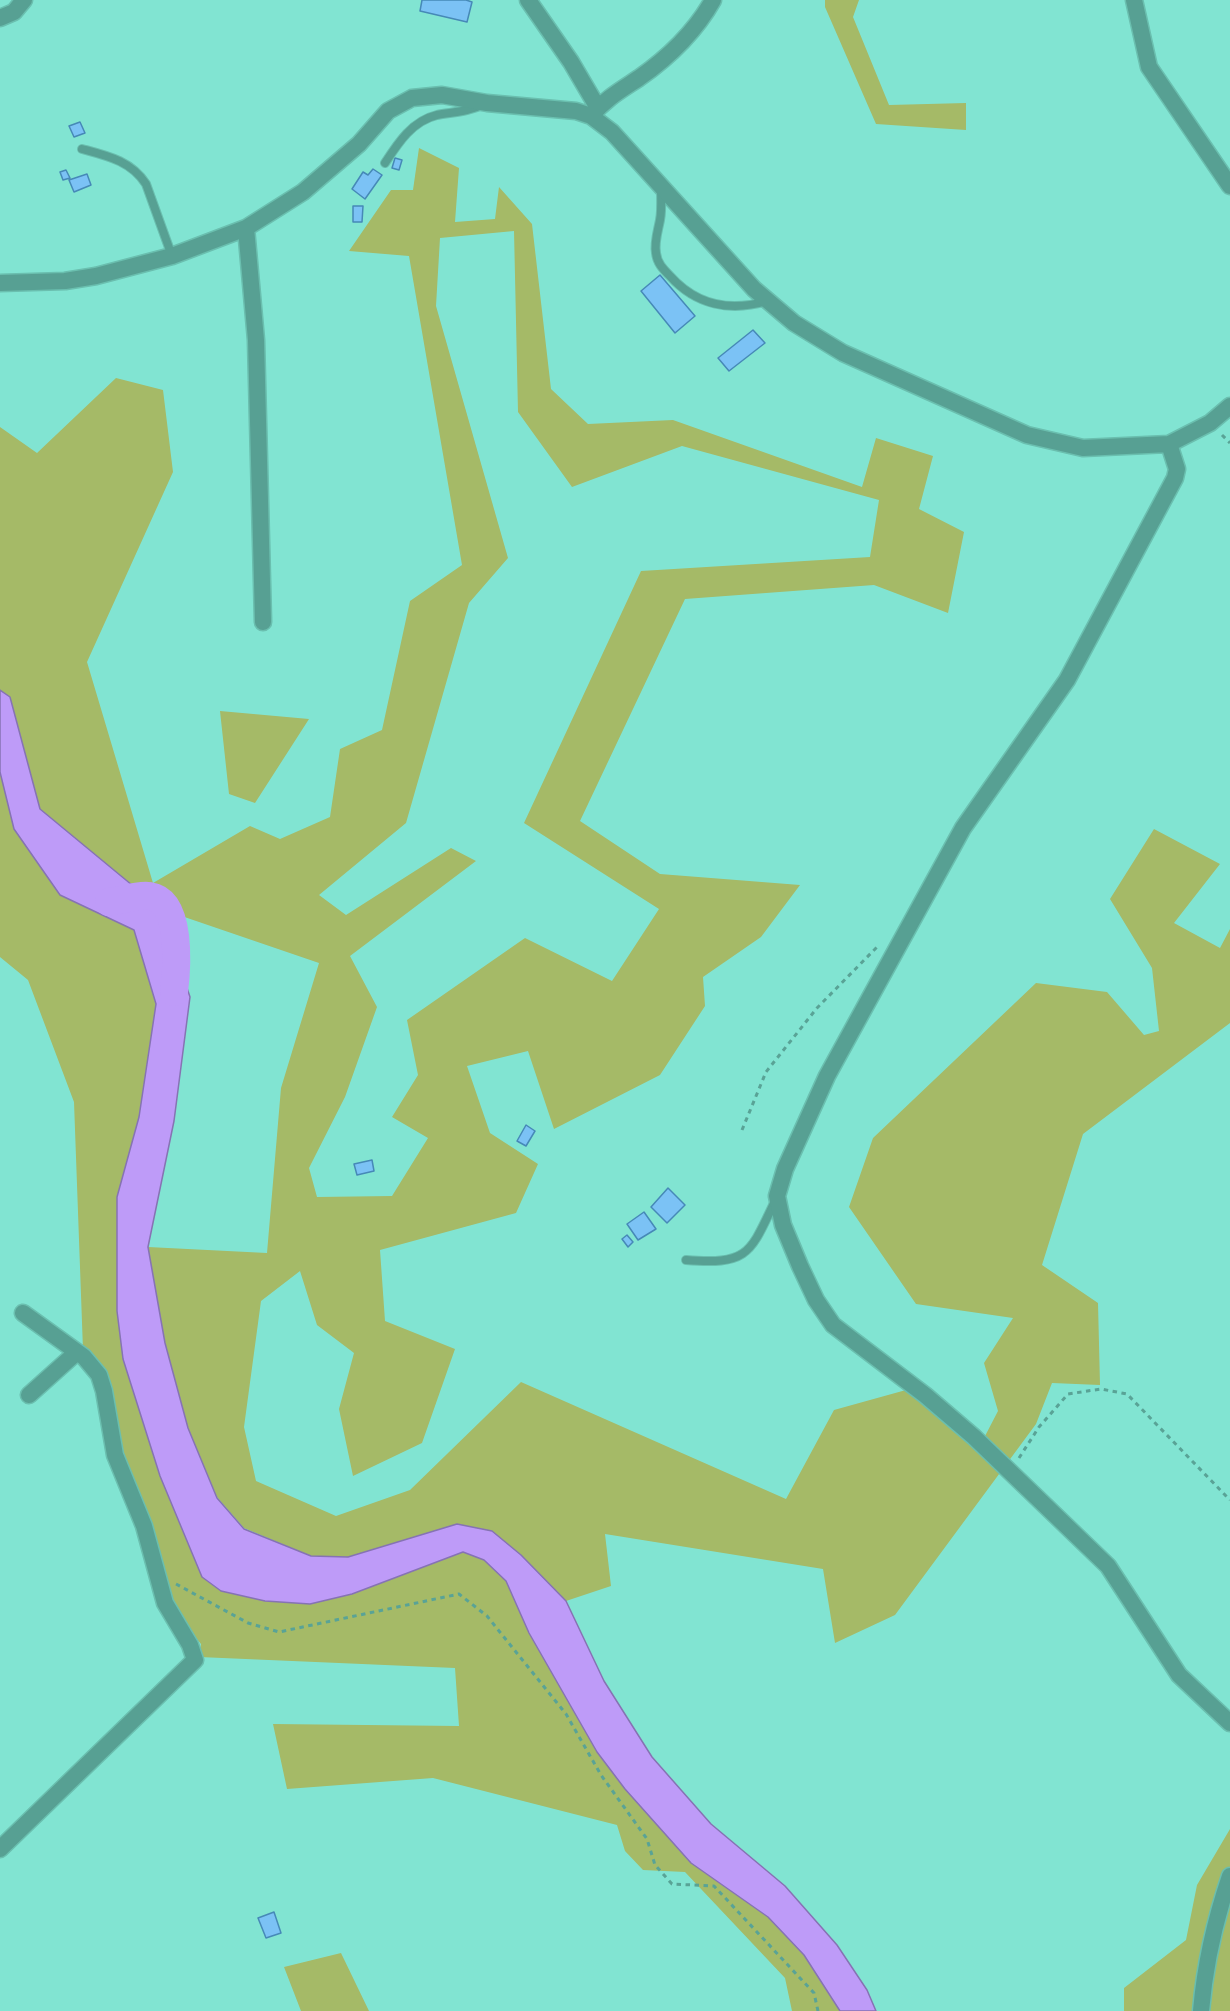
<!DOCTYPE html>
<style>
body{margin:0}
canvas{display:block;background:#81e4d2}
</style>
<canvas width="1230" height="2011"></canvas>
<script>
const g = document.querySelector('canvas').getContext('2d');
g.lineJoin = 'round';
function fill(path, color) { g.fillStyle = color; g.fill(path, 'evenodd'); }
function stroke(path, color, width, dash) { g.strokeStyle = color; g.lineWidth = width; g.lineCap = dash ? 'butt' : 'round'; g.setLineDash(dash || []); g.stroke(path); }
fill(new Path2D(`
 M825,0H859L853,17L889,105L966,103V130L876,124L825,7Z
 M419,148L459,168L455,222L495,219L499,187L532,224L551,389L588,424L673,420L862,487L876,438L933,456L919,509L964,532L948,613L874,585L685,599L580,821L660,874L800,885L761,937L703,977L705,1006L660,1075L554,1129L528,1051L467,1066L490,1133L538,1164L516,1213L380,1250L385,1321L455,1349L422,1443L353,1476L339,1409L354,1353L317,1325L300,1271L261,1301L244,1427L256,1481L336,1516L410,1490L521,1382L786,1499L834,1410L924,1385L984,1438L998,1411L984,1363L1013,1318L916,1304L849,1207L873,1138L1036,983L1107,992L1144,1035L1159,1031L1152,968L1110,899L1154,829L1220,864L1174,923L1220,948L1230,929V1023L1083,1134L1042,1265L1098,1303L1100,1385L1052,1383L1036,1424L895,1615L835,1643L823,1569L605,1534L611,1586L566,1601L521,1555L457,1524L348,1557L311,1556L244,1528L217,1497L188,1428L165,1343L148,1247L267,1253L281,1088L319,963L161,909L40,809L10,697L0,690V427L37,453L116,378L163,390L173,472L87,662L153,883L250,826L280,839L330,817L340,749L382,730L410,601L462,565L409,256L349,251L391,190H413ZM514,231L518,412L572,487L682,446L879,500L870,557L641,571L524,823L659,909L612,981L525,938L407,1020L418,1075L392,1117L428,1138L392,1196L317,1197L309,1168L345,1097L377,1007L350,956L476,861L451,848L346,915L319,895L406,823L469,603L508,558L436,306L440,238Z
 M220,711L309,719L255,803L229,794Z
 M0,772L14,829L60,895L134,930L156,1004L139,1117L117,1197V1311L123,1359L160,1476L202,1577L221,1591L265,1601L352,1594L463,1552L484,1560L506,1581L529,1633L597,1752L625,1789L691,1863L768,1917L804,1955L840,2011H792L785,1978L685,1872L643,1870L625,1851L617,1825L433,1778L287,1789L273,1724L459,1726L455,1668L199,1657L201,1644L171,1608L83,1350L74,1102L28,980L0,957Z
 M1230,1829V2011H1124V1988L1186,1940L1197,1885Z
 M341,1953L369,2011H301L284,1967Z`), '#a5ba67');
const water = new Path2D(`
 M0,690L10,697L40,809L161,909L190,997L174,1121L148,1247L165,1343L188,1428L217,1498L244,1529L311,1556L348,1557L457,1524L492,1531L521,1555L566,1601L604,1681L652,1757L711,1824L785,1886L837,1945L867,1990L876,2011H840L804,1955L768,1917L691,1863L625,1789L597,1752L529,1633L506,1581L484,1560L463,1552L352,1594L310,1604L265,1601L221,1591L202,1577L160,1476L123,1359L117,1311V1197L139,1117L156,1004L134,930L60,895L14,829L0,772Z`);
fill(water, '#be9bf8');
stroke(water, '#8673b3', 1.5);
stroke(new Path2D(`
 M109,902C122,901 136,894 150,896C182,901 177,968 174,992`), '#be9bf8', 28);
const building = new Path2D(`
 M422,0H466L472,2L467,22L420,11Z
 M80,122L85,133L74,137L69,126Z
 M395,158L402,160L399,170L392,168Z
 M373,169L382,175L365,199L352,189L363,172L368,175Z
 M66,170L70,178L63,180L60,172Z
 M87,174L91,185L74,192L69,180Z
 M353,206H363L362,222H353Z
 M660,275L695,316L675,333L641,291Z
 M753,330L765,343L729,371L718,358Z
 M526,1125L535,1131L526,1146L517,1141Z
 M372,1160L374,1171L357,1175L354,1164Z
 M668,1188L685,1205L667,1223L651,1207Z
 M644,1212L656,1229L638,1240L627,1224Z
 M627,1235L633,1242L628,1247L622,1239Z
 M274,1912L281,1933L266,1938L258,1918Z`);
fill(building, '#7bc2f5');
stroke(building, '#4689b7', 1.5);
const lane = new Path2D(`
 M82,149C108,156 131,161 146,184L172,256
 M385,163C398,143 412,121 437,115C453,112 468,112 484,104
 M661,187C661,198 662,210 660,220C658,231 654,242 656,253C657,263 663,269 670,276C696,305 730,312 767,301
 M686,1260C750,1265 750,1253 776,1199`);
const street = new Path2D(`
 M528,0L571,62L598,108
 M1134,0L1149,67L1230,186
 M0,18L14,12L24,0
 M591,116C605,99 621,90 639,78C669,57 695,32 713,0
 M246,228L256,340L263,622
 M0,283L65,281L96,276L172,256L246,228L303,192L359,144L388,111L412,98L442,95L487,103L576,111L591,116L612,132L754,289L794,323L843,353L1027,435L1083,448L1169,444L1210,423L1230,406
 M1169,444L1177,469L1175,478L1067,680L963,828L827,1076L785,1169L777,1196L783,1225L800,1266L816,1300L833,1325L925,1395L974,1437L1108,1566L1179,1675L1230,1723
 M29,1395L77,1352
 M0,1849L195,1660L190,1645L165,1603L144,1526L115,1455L104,1391L99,1375L84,1357L23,1313
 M1201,2011C1205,1964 1215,1920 1230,1876`);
stroke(lane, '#6abfaf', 10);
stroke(street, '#6abfaf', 19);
stroke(new Path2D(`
 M1222,435L1230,443
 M742,1130L766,1072L817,1008L879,945
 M1019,1458L1039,1427L1068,1394L1101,1389L1127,1394L1230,1500
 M176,1584L248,1623L279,1632L459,1594L487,1616L566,1714L601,1775L647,1839L655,1865L672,1884L714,1886L814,1993L818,2011`), '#59a396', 3, [4.5, 4.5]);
stroke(lane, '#57a093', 8);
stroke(street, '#57a093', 16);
</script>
